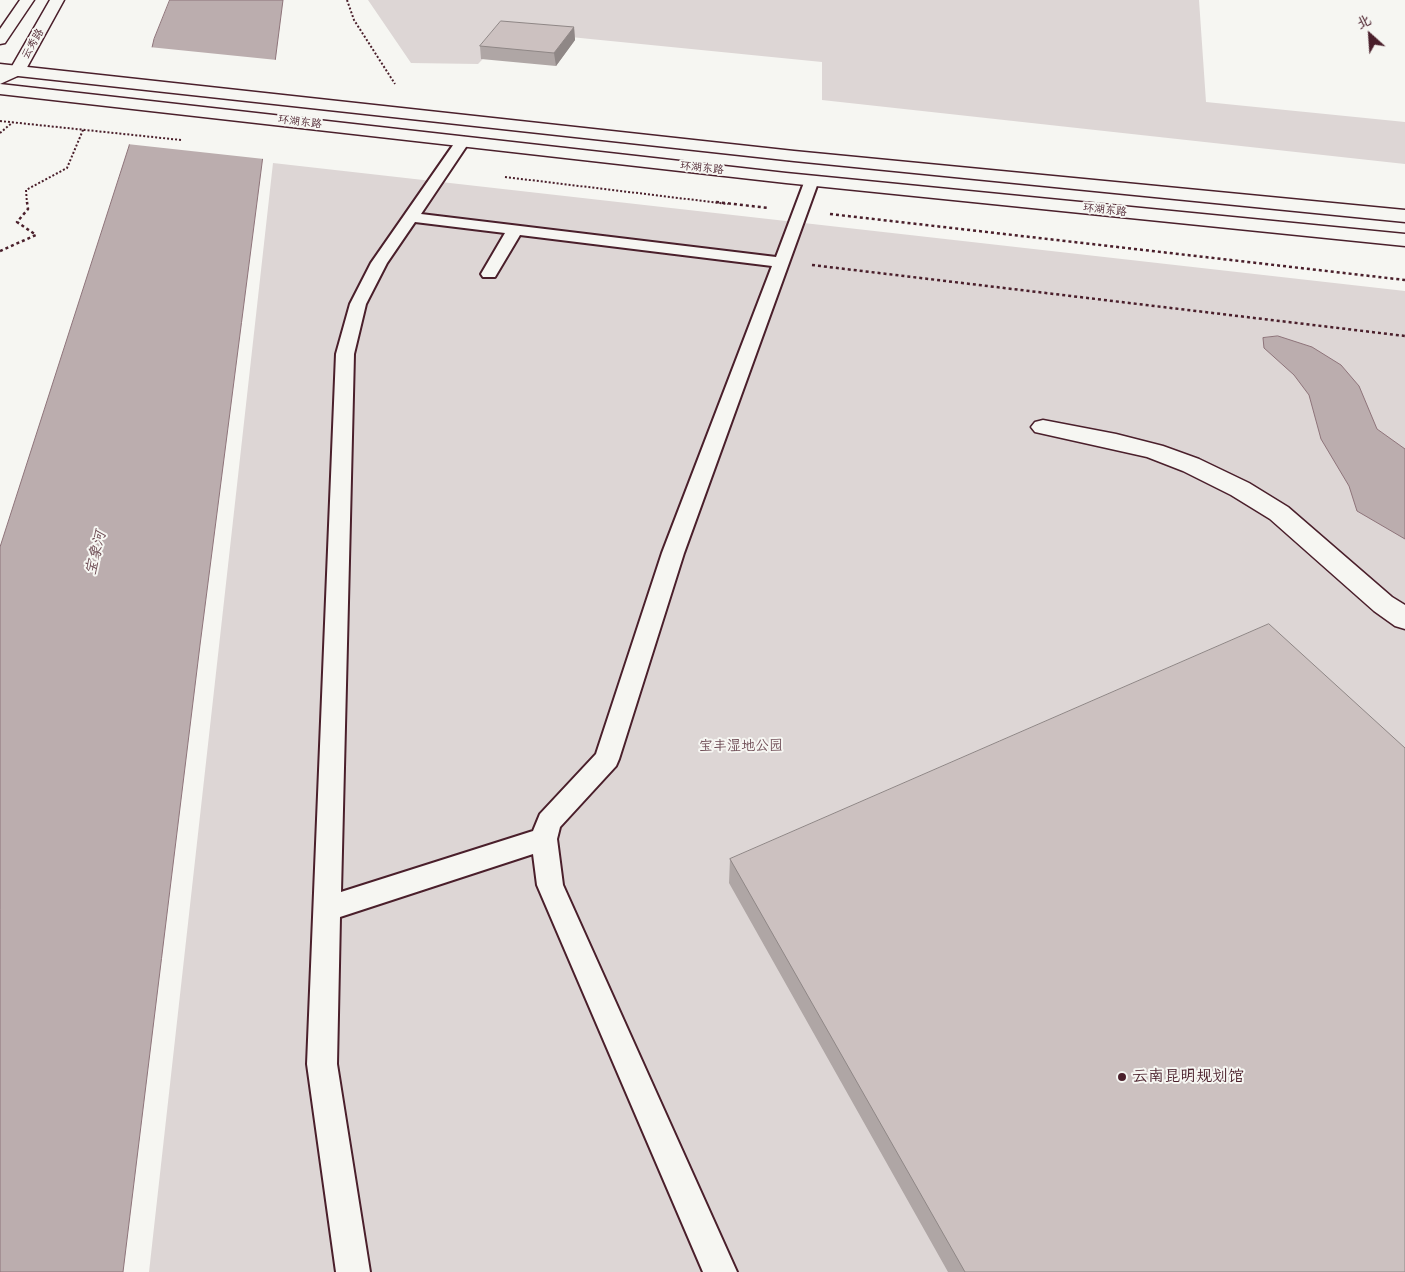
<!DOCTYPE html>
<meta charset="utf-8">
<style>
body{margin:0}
#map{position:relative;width:1405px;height:1272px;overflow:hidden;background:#f6f6f2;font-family:"Playpen Sans","LXGW WenKai TC",sans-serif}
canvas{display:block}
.north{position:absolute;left:1345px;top:10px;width:50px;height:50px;-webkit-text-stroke:4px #f6f6f2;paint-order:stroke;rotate:334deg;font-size:14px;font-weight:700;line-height:20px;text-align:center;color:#4a1f2b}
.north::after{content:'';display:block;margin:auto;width:18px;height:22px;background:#4a1f2b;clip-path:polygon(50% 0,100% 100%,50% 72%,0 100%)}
</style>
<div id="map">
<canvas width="1405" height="1272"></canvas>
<div class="north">北</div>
</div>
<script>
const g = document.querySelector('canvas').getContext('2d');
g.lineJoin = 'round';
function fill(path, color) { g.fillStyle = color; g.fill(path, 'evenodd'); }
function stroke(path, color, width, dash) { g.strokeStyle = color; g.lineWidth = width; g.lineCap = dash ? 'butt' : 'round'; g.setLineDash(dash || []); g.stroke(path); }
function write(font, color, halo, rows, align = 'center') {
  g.font = font + ' "Playpen Sans","LXGW WenKai TC",sans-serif'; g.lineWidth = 4; g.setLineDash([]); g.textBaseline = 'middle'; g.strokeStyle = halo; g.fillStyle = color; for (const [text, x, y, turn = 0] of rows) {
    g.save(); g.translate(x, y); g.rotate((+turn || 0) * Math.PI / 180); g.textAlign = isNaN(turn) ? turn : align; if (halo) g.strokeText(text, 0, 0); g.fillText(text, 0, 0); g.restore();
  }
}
fill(new Path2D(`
 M368,0H1199L1206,102L1405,122V164L822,100V62L510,31L478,64L411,63Z
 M273,163L1405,291V1272H149Z`), '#ddd6d5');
const water = new Path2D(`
 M170,0H283L200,645L123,1272H0V547L129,146L154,39Z
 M1278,336L1312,347L1341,365L1359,386L1377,429L1405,449V539L1357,511L1349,486L1321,439L1309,395L1294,375L1264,348L1263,338Z`);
fill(water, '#bbadae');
stroke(water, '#8e747a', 1);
fill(new Path2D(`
 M149,47L277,60L264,159L127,144Z`), '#f6f6f2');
const service = new Path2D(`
 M463,137L470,141L421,214L776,257L805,180L807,177H817L819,180L684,553L619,759L616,766L560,827L557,839L563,885L737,1272H703L537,885L533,854L340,917L337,1064L370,1272H336L307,1064L336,354L350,304L371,263L458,138ZM415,222L505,233L481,274L483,277H495L520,235L772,266L662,553L596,754L540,814L533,831L341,892L354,354L366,304L387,263Z`);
const pedestrian = new Path2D(`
 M1043,420L1116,434L1163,446L1199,459L1249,483L1288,507L1392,597L1405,605V629L1395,626L1374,611L1270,519L1231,495L1183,471L1147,457L1035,432L1031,427L1035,422Z`);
const tertiary = new Path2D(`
 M20,0H34L5,43L0,44V29Z
 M50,0H64L25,71L22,74L0,84V73L11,68Z`);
const primary = new Path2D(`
 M0,64L794,151L1405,210V222L794,161L0,74Z
 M0,84L786,173L1405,234V246L786,183L0,94Z`);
stroke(service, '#4a1f2b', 4);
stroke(pedestrian, '#4a1f2b', 3);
stroke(tertiary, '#4a1f2b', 3);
stroke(primary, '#4a1f2b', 3);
stroke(new Path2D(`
 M347,0L354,20L395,84
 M0,121L181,140
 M0,133L13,122
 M505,177L728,204
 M27,204L26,190L67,168L83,130`), '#4a1f2b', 2, [2, 2]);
stroke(new Path2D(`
 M716,202L769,208
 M830,214L1405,280
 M0,251L36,235L17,222L28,209L27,202
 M812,265L1405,336`), '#4a1f2b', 2.5, [3, 3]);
fill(service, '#f6f6f2');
fill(pedestrian, '#f6f6f2');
fill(tertiary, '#f6f6f2');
fill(primary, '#f6f6f2');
fill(new Path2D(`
 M574,27L575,40L556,66L481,59L480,46Z
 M730,859L1405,1272H948L729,883Z`), '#afa6a5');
fill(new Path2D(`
 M574,27L575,40L556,66L554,53Z`), '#8f8786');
const building = new Path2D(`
 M501,21L574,27L554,53L480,46Z
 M1269,624L1405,748V1272H965L730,859Z`);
fill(building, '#ccc1c0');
stroke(building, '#8f8786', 1);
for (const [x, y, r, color] of [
 [1122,1077,5,"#4a1f2b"]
]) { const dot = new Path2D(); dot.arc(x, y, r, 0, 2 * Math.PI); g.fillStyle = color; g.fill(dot); stroke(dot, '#f6f6f2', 2); }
write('11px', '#4a1f2b', '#f6f6f2', [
 ["云秀路",33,44,-60],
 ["环湖东路",300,122,7],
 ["环湖东路",702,168,6],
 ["环湖东路",1105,210,6]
]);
write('14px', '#6f4d56', '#f6f6f2', [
 ["宝丰湿地公园",741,746]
]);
write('italic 15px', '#6c4a52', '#f6f6f2', [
 ["宝象河",96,553,-76]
]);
write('16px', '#4a1f2b', '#f6f6f2', [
 ["云南昆明规划馆",1132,1077]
], 'left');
</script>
